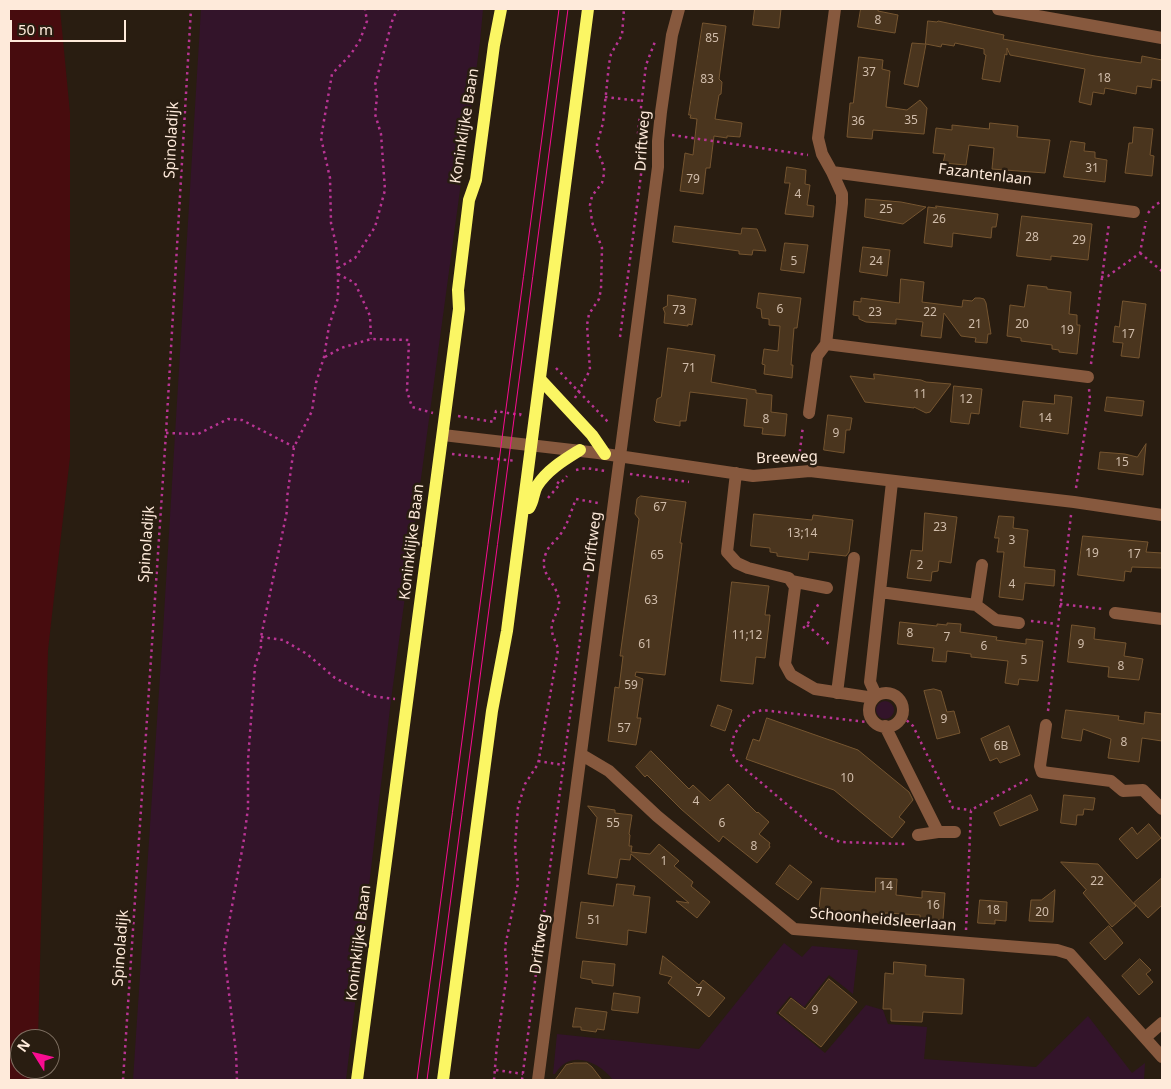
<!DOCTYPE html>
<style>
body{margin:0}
#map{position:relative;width:1171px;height:1089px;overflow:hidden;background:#291d11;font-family:"Noto Sans",sans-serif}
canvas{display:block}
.frame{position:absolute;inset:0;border:10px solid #feeada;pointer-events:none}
.north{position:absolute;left:10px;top:1029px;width:50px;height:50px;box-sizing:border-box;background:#291d11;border:1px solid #7e6f61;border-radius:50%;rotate:306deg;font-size:14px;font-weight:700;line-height:20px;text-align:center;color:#feeada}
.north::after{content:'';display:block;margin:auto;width:18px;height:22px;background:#f90c91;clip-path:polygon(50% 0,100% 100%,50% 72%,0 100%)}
.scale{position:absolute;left:10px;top:20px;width:116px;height:22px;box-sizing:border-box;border:2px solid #feeada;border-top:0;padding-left:6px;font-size:15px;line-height:18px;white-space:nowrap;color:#feeada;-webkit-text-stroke:4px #291d11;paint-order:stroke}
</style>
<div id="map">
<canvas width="1171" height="1089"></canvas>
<div class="frame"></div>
<div class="north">N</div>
<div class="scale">50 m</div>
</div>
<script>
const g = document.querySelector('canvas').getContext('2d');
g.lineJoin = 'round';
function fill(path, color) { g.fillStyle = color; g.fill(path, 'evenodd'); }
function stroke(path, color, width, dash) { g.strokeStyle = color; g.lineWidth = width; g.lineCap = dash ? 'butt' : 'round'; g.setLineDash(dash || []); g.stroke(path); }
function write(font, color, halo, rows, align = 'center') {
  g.font = font + ' "Noto Sans",sans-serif'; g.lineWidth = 5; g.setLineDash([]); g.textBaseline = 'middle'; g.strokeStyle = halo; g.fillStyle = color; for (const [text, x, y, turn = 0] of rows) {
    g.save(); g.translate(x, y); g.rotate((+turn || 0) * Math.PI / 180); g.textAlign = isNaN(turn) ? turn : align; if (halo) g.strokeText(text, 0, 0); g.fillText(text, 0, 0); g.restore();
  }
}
fill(new Path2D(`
 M201,9H483L480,42L391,700L346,1080H133L163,631Z
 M876 710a9 9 0 1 1 18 0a9 9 0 1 1-18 0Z
 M784,943L802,957L812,946L858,950L853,994L829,975L804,1007L790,996L776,1013L825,1053L866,1005L883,1010L888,1024L927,1027L924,1059L1036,1067L1088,1016L1132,1073L1145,1063L1144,1080H613C598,1061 570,1049 555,1074H553L557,1034L699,1049Z`), '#33142a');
fill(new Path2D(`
 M9,9H60L70,113V457L48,650L38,1039H20V1069H37V1080H9Z`), '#470c0e');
const building = new Path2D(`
 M755,9H781L779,28L753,25Z
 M861,9H878V11L898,15L895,33L858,27Z
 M928,21L937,22L938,21L1004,35L1003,39L1095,56L1141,63L1142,56L1162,60V81L1152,79L1151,88L1137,86L1136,94L1105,88L1104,94L1093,92L1091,105L1079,102L1085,69L1010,55L1007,48V55L1005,54L1000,82L982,79L986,55L984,54V49L955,43L954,46L942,44L941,47L926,44L918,87L904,84L912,43L925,44Z
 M703,23L726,26L719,79L722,82L721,94L719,95L715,119L742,123L740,137L727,136V138L714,136L710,168H706L703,194L680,191L685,153L693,155L697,119L690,118L691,115H689Z
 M859,57L883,60L882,69L890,71L886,107L907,110L920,100L927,108L924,134L873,130L872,139L847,137L850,103H853Z
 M990,123L1018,126L1017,137L1050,140L1045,173L992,169L994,148L969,145L966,165L943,163L945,154L933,153L936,128L952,130V125L989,129Z
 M1134,127L1153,129L1150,155L1154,156L1152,176L1125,173L1129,143H1132Z
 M1071,141L1085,143L1084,151L1095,152V158L1107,160L1105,182L1064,177Z
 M787,167L806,170L805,184L810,185L807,205L814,206L813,217L785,214L790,183H785Z
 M866,199L901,202L926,207L903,224L865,217Z
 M936,206L998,214L996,227H992L991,238L953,233L952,247L924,243L928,207L936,208Z
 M1022,216L1092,224L1088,260L1051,256V260L1017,256Z
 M675,226L741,234L742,228L757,229L766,251L753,250L752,255L739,254V251L673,242Z
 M785,243L808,245L804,273L781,270Z
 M863,247L890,250L887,276L860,272Z
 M901,279L924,282L922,302L962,307L963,300L972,301L975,298H980L984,299L986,303L991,334H988L987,343L975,342L976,338L961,336L944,313L941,338L921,336L923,322L896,319V324L866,322L859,319V316L853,315L854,301L861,302V298L899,303Z
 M1028,285L1047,287V289L1071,292L1069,314L1077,315V325H1080L1077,354L1059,352V350L1052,349V345L1021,341V338L1007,336L1010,305L1024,307Z
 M759,293L801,298L797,328H794L791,365H793L792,378L764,374L765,365L762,364L764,349L778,351L780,326L769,325V319L762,318L761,309L757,308Z
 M668,295L696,299L692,325L688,324V326L664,323L665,313L663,308L667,306Z
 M1123,301L1146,304L1139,358L1121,356L1123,343L1113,342L1115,326L1119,327Z
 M668,348L715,355L711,382L756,390V393L772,395L771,412L787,414L785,436L762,434L763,428L744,426L747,399L690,392L686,421H680V426L656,422L654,420L657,399L661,397Z
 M874,374L921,380L926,382L951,384L930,412L926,413L914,407V408L865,402L850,376L874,379Z
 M954,386L982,389L979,414L971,413L969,424L951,422Z
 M1055,395L1072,397L1068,434L1020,427L1023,401L1054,404Z
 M1107,397L1144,401L1142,416L1105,411Z
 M828,415L852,418L850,430H846L844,453L824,450Z
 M1146,444L1143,475L1098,469L1100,452L1125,454L1137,457Z
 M641,496L686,502L680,543H682L665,675L636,672L635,676L643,679L637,718H641L636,745L608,741L615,687L619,688L623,656H620L639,519L635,514L637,499Z
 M925,513L957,517L951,563L939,561L938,571L932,572L931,581L907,578L911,550L922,551Z
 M754,514L812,520L813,515L853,520L849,552L846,556L809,552L808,560L777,556V553L770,552V548L751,546Z
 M999,516L1014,517L1013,528L1028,530L1024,567L1055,570L1054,586L1025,583L1023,600L999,597L1004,552H997L999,538H995Z
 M1083,536L1148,542L1146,552L1162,553V568L1132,567L1131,572L1125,571L1124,581L1078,575Z
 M732,582L769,586L765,615H770L765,658L756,657L753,684L721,681Z
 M900,622L937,626V624L947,625V623L961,624L960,632L997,637L996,640L1026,644V639L1043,641L1038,681L1019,679L1018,685L1005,683L1008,661L971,657V654L947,651L946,662L932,661L934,648L898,644Z
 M1072,625L1095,628L1094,639L1126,643L1124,656L1143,659L1139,680L1108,677L1109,667L1068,662Z
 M934,689L941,691L947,712L954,711L960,733L937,739L924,691Z
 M718,705L732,710L725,731L711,726Z
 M1066,710L1119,716L1118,720L1144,724L1145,712L1162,714V741L1142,738L1139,762L1108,758L1111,739L1083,729L1081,741L1062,738Z
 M767,718L858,750L909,792L913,800L899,817L905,822L892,838L834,790L746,759L753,739L759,741Z
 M1009,726L1020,755L1000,763L997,758L990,761L981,739Z
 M651,751L689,789L693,785L710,801L728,784L757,813L758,812L769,822L759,834L770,843L769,845L770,847L757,863L723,836L719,842L681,809L647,775L645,777L636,767Z
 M1031,795L1038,810L1000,826L994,813Z
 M1064,795L1095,798L1093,810L1084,809L1083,815H1077L1076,825L1061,823Z
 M588,806L615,810V813L632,815L629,834L630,835L629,846H632L631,852L650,854L659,844L679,861L674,866L693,882L691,886L710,902L697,918L676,901L689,903L631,854L630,860L620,859L617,878L588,874L597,818Z
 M1149,824L1161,838L1137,859L1119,839L1132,827L1137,834Z
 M1061,862L1098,864L1136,906L1112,927L1083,893L1086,890Z
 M790,865L812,882L798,900L776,884Z
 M876,878L897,879L896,895L922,898V891L945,893L943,920L920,918V915L885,913V916L826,912L827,909H819L821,888L875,892Z
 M1162,878V905L1148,918L1134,903Z
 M617,884L635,886L633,895L650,897L646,933L628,930L627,945L576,938L581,902L613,906Z
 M1055,890L1053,922L1029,921L1031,900H1041Z
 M980,900L1007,902L1006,921L995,920V924L978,923Z
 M1109,926L1123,943L1105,960L1090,943Z
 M663,956L699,985L703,980L725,998L709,1017L668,983L672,977L660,974Z
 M1140,959L1151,970L1146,974L1153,982L1139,995L1122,976Z
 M583,961L615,964L613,986L592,983V980L581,978Z
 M894,962L926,965L925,976L964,979L962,1014L923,1012L922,1022L891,1021V1009H883L885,973L893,974Z
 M829,979L857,1002L821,1047L779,1013L791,998L805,1009Z
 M614,993L640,997L638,1013L612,1010Z
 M576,1008L607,1012L604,1030L597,1029L596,1032L581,1030V1027H573Z
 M574,1063H587L592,1067L602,1080H555L566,1065Z`);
fill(building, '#4a351e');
stroke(building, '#755530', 1);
stroke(new Path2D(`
 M605,97L641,101
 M672,135L808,155
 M643,153L638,133L646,65L656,39
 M1148,213L1155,205L1162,201
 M1140,253L1162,271
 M338,268L355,258L375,227L385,190L381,134L375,114L377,97L375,85L393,18L398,9
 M338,274L355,283L370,316L371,339
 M1101,277L1108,276L1140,253L1146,221
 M620,337L643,159
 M325,357L341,348L371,339L409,340L407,391L412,407L433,413
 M1091,364L1109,223
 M556,368L609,423
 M575,398L590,370L587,325L589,314L599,299L601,289L602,248L592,222L590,205L592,196L602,183L604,174V167L597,150V144L603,123L609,64L611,54L622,35L624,9
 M458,416L494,422L496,411L520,415L521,412
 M166,433L198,434L228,419L242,420L294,447
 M452,454L516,461
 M799,458L803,426
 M576,470L586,468L605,471
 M630,474L689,482
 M557,482L560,484L567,476
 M1076,488L1090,399L1089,389
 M548,498L560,484
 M1060,604L1103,609
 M1031,621L1057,624
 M807,625L830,645
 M803,628L807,625L820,601
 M261,637L283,640L307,654L335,678L371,696L395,699
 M1048,711L1071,515
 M902,716L913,726L953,808L971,810
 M870,719L866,722L762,710L752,713L743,721L734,735L731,751L738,763L823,835L840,842L903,844L906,842
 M538,761L563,765
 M966,930L971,810L1030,778
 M496,1070L523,1074
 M123,1080L166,433L191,9
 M237,1080L236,1053L224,951L244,839L248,808V760L255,666L261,647V637L287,511V498L294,447L312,411L316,383L324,357L329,326L338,298V274L336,244L331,223L330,178L321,138L332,74L351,54L360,40L367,21L365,9
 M494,1080L497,1044L507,973L505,947L518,883L515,846L518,807L525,784L538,764L558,650C557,642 550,634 552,625C554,614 562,608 558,596C554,580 538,573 546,553C549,545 556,541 560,535C568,524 571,511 576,499L598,503
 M522,1080L595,525`), '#b93494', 2.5, [2.5, 4]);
stroke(new Path2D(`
 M835,9L818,138L822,154L832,172L1134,212
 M998,9L1162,38
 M832,172L842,194V203L826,344L1088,377
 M809,413L817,356L826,344
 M443,435L598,453L753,476L810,471L1074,502L1162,515
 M736,473L727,552L737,563L748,568L789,578L795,587L785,664L791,675L815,689L874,698
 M791,581L827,588
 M880,592L976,605L996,620L1019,623
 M976,605L982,565
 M1115,613L1162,619
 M869 710a17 17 0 1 1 34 0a17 17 0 1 1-34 0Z
 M837,693L854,558
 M876,695L870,682L892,482
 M1046,725L1040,766L1042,772L1111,781L1123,791L1143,790L1162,809
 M885,726L938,832H955
 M582,755L609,771L657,816L794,929L1057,950L1070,954L1162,1057
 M918,835L938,832
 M1146,1037L1162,1023
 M538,1080L658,167V141L661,112L672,35L679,9`), '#87593e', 12);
stroke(new Path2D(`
 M540,379L592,435L605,454
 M529,508C534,501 533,493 537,486C547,470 564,460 580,450
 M357,1080L459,309L458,290L469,200L476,180L494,45L501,9
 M443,1080L492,711L507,631L588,9`), '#fbf664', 12);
stroke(new Path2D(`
 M417,1080L559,9
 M427,1080L568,9`), '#f90c91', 1);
write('12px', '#d1bdab', null, [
 ["8",878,21],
 ["85",712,39],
 ["37",869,73],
 ["18",1104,79],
 ["83",707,80],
 ["35",911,121],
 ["36",858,122],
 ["31",1092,169],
 ["79",693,180],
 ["4",798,195],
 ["25",886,210],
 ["26",939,220],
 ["28",1032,238],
 ["29",1079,241],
 ["5",794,262],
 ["24",876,262],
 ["6",780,310],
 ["73",679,311],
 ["23",875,313],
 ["22",930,313],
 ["21",975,325],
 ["20",1022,325],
 ["19",1067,331],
 ["17",1128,335],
 ["71",689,369],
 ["11",920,395],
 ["12",966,400],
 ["14",1045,419],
 ["8",766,420],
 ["9",836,434],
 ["15",1122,463],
 ["67",660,508],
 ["23",940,528],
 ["13;14",802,534],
 ["3",1012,541],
 ["19",1092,554],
 ["17",1134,555],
 ["65",657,556],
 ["2",920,566],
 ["4",1012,585],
 ["63",651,601],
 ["8",910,634],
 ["11;12",747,636],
 ["7",947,638],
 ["61",645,645],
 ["9",1081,645],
 ["6",984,647],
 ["5",1024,661],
 ["8",1121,667],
 ["59",631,686],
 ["9",944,720],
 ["57",624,729],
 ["8",1124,743],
 ["6B",1001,747],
 ["10",847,779],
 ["4",696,802],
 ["55",613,824],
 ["6",722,824],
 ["8",754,847],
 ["1",664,862],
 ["22",1097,882],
 ["14",886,887],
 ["16",933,906],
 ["18",993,911],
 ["20",1042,913],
 ["51",594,921],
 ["7",699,993],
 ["9",815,1011]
]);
write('15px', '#feeada', '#291d11', [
 ["Koninklijke Baan",465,126,-81],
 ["Spinoladijk",172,140,-87],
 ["Driftweg",643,141,-86],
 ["Fazantenlaan",985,175,7],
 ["Breeweg",787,458,-2],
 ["Koninklijke Baan",412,542,-83],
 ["Driftweg",593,542,-83],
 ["Spinoladijk",147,544,-86],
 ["Schoonheidsleerlaan",883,920,5],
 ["Koninklijke Baan",359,943,-83],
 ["Driftweg",540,944,-82],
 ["Spinoladijk",121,948,-86]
]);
</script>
